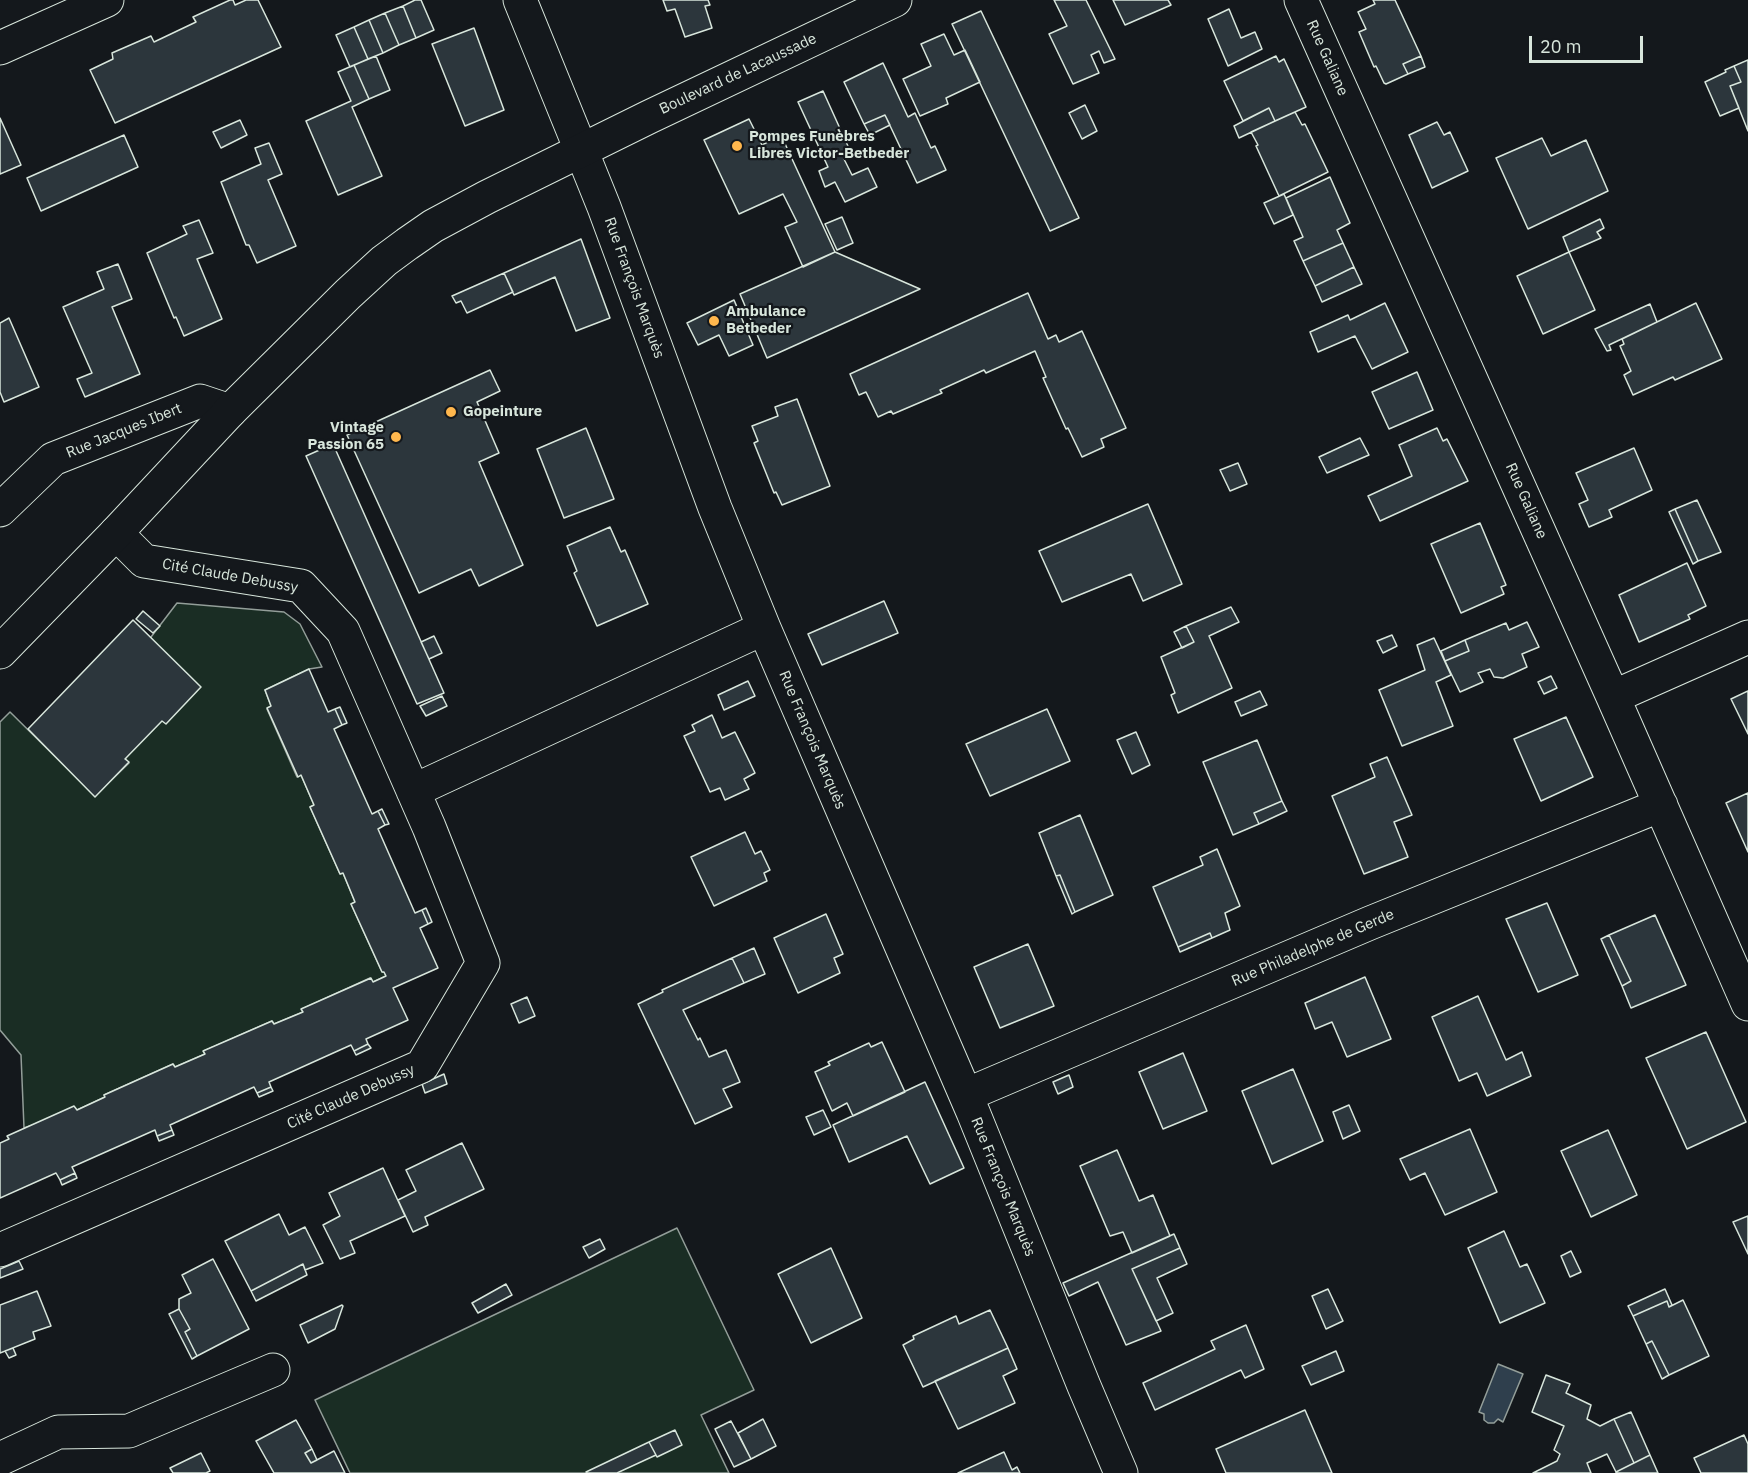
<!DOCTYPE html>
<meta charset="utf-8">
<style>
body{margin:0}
#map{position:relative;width:1748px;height:1473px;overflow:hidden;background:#14181c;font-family:"IBM Plex Sans",sans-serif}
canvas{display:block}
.scale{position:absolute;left:1529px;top:36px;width:114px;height:27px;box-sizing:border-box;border:3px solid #d8e6dc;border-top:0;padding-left:8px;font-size:18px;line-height:21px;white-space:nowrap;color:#d8e6dc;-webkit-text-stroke:4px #14181c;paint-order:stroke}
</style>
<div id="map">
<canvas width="1748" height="1473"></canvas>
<div class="scale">20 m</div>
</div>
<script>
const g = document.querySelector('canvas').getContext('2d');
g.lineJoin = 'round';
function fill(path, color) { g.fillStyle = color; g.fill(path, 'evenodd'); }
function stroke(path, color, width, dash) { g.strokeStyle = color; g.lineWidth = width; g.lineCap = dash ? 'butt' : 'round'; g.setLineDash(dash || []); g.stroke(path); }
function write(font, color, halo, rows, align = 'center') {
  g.font = font + ' "IBM Plex Sans",sans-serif'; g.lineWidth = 4.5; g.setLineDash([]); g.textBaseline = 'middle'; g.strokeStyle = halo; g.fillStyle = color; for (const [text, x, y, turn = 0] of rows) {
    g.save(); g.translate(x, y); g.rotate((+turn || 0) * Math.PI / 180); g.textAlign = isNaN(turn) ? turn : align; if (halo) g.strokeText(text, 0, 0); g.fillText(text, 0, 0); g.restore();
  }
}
const green = new Path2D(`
 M177,603L284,612L300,624L322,667L309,669L265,690L271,706L267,709L297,777L301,775L314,805L310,807L340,874L343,873L355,902L351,904L382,972H384L386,976L373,982L370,978L302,1009L303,1012L274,1024L272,1021L204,1051L205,1054L175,1067L173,1064L104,1095L105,1097L77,1110L24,1128L21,1055L0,1030V722L10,712L95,796L129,763L125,758L151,637Z
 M677,1228L754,1390L701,1415L729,1473H350L315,1400Z`);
fill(green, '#1a2d24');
stroke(green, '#939e99', 1.5);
const water = new Path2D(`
 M1498,1364L1523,1374L1503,1422L1498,1419L1494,1423H1488L1484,1420V1414L1479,1412Z`);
fill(water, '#2f3f4d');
stroke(water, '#939e99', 1.5);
const building = new Path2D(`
 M230,0H233L235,5L246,0H258L281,47L115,123L90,70L113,59L112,53L151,36L154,42L196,22L193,17Z
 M415,0H421L434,30L416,38L403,6Z
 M663,0H708L710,5L705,6L712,28L685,37L675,9L667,11Z
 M1054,0H1086L1115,59L1104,63L1099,51L1091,55L1099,73L1073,84L1049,34L1067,26Z
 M1113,0H1168L1171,5L1125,25Z
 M1373,0H1395L1421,56L1403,64L1408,74L1386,84L1384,83L1376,66L1374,67L1359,32L1366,29L1358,12L1375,4Z
 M403,6L416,38L399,45L385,13Z
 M1229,9L1241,38L1255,32L1262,49L1228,66L1208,19Z
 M981,11L1079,218L1050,231L952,24Z
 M385,13L399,45L383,53L369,20Z
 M369,20L383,53L368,59L354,27Z
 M354,27L368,59L350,67L336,35Z
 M474,28L504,110L465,126L432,44Z
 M944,34L954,55L965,50L980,82L946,98L948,104L920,116L903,79L931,66L921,44Z
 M376,56L390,90L369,99L354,65Z
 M1276,56L1279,62L1284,59L1306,107L1275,121L1269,108L1243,121L1224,81Z
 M1421,56L1425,67L1408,74L1403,64Z
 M1748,60V131L1730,86L1741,82L1734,66Z
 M883,63L908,117L915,113L931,148L935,146L946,170L917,183L885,115L864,124L844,82Z
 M354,65L369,99L352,107L382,176L338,195L306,121L351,101L338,72Z
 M1734,66L1741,82L1730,86L1739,108L1720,116L1705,82L1726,72L1725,70Z
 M823,91L852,155L844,159L852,175L868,168L877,187L845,202L835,182L825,187L819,171L828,167L798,102Z
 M1085,105L1097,131L1082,139L1069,113Z
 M1269,108L1275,121L1239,138L1234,126Z
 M1295,112L1302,125L1305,124L1328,172L1279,196L1256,146L1258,145L1251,132Z
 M885,115L890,125L870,135L864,124Z
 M0,118L21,165L0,174Z
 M749,119L762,145L781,135L835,252L803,267L785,227L797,222L783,194L739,214L704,140Z
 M240,120L247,135L221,148L213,132Z
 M1437,122L1444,135L1450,132L1468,171L1432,188L1409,135Z
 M124,135L138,167L41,211L27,178Z
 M1542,138L1551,156L1586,140L1608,191L1528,229L1496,158Z
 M269,143L282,174L268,180L296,246L257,263L249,245H246L221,182L261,164L255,148Z
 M1330,177L1350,223L1337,230L1343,243L1303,261L1294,241L1303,237L1286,198Z
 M1284,194L1293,215L1274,224L1264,203Z
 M842,217L853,243L837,250L825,224Z
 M1600,219L1604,228L1597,232L1601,238L1569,252L1563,237Z
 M199,220L213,253L197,259L222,319L184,336L176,317L174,318L147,253L187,234L183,226Z
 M581,239L610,318L576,331L555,277L514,295L504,273Z
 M1343,243L1354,267L1315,286L1303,261Z
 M835,252L920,289L767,358L740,294Z
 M1569,252L1595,310L1543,334L1517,276Z
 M118,264L132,299L112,307L140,374L85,397L77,379L92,373L63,307L104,289L97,272Z
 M1354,267L1362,284L1322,302L1315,286Z
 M504,273L513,292L467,313L461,301L456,303L452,296Z
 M1028,293L1048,339L1056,335L1059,342L1082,331L1126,428L1101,439L1104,447L1082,457L1068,428L1066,429L1043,378L1046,377L1035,351L986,373L984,370L940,390L942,393L893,414L891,411L878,417L866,392L859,395L850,374Z
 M734,300L753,345L729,356L719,335L698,345L687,323Z
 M1385,303L1408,352L1372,369L1355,336L1318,352L1310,332L1348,315L1350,320Z
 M1696,303L1722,359L1675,380L1673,377L1633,395L1624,375L1631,371L1620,346L1624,344L1622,339Z
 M1650,304L1657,322L1609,345L1611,350L1607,351L1595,329Z
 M9,318L39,387L4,402L0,392V323Z
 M490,370L500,391L477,402L499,453L479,462L523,565L479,586L471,569L419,593L347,435Z
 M1417,372L1433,410L1389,429L1372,392Z
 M797,399L830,486L782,505L776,492L774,493L754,443L758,441L752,426L778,416L775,407Z
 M586,428L614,499L564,518L537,449Z
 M1437,428L1443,441L1447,439L1468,481L1380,521L1368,496L1412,476L1399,445Z
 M1360,438L1369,455L1327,473L1319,457Z
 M333,444L444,693L417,704L306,456Z
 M1634,448L1652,490L1609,510L1612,517L1589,527L1579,504L1588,500L1576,473Z
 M1238,463L1247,484L1230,491L1220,470Z
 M1697,500L1721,552L1698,561L1675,509Z
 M1148,504L1182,584L1143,601L1131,574L1062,602L1039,551Z
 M1675,509L1698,561L1693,564L1669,512Z
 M1480,523L1506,585L1501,587L1504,594L1461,613L1431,544Z
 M610,527L621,552L625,550L648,604L597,626L574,573L577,571L567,546Z
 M1687,563L1706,606L1688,615L1690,619L1639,642L1619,595Z
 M884,601L898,633L822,665L808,634Z
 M1231,607L1239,622L1209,636L1232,688L1178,713L1171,695L1175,693L1161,657L1194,642L1186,626Z
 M143,611L160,626L153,633L136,619Z
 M133,620L201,687L166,724L162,721L125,759L129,762L95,797L28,729Z
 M1527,622L1539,647L1522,654L1527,667L1503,678L1494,677L1490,669L1478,673L1483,682L1460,692L1445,661L1469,651L1465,640L1506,623L1509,630Z
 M1186,626L1194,642L1182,648L1174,632Z
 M1392,635L1397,646L1383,653L1377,641Z
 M434,636L442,653L429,659L421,642Z
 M1434,638L1451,675L1436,682L1453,726L1402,746L1379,690L1425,670L1417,645Z
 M1465,640L1469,651L1445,661L1441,651Z
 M309,669L328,712L335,709L342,725L334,729L372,814L378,811L385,825L378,829L415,913L422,910L428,924L420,928L438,968L393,988L408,1020L366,1039L368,1044L354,1051L351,1045L269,1082L271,1087L257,1093L254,1087L170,1125L172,1130L157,1136L155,1130L72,1167L75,1173L60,1180L56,1173L0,1198V1143L9,1139L7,1136L74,1106L77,1110L105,1097L104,1095L173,1064L175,1067L205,1054L203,1051L272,1021L274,1024L303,1012L301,1009L371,978L373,982L386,976L384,972H382L351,904L355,902L343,873L340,874L310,807L314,805L301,775L298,777L267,708L271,706L265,690Z
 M1551,676L1557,688L1544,694L1538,682Z
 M748,681L755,696L724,710L718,695Z
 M1260,691L1267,705L1241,716L1235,702Z
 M1748,691V734L1731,699Z
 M442,696L447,706L426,716L420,706Z
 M340,707L347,723L342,725L335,709Z
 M1047,709L1070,761L990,796L966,744Z
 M712,715L722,738L735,732L755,773L744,779L749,789L725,800L720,788L710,792L684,736L695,731L692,725Z
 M1566,717L1593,777L1541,801L1514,739Z
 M1136,732L1150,765L1132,774L1117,740Z
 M1257,740L1282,801L1254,813L1259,824L1233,835L1203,762Z
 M1387,757L1412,815L1394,822L1408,857L1364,874L1332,796L1375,777L1370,764Z
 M1748,793V852L1726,803Z
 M1282,801L1287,811L1259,824L1254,813Z
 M382,809L389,824L385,825L378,811Z
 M1080,815L1113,895L1075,912L1060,875L1056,876L1039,833Z
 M745,832L755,854L761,851L770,870L764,873L767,881L714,906L691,857Z
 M1217,849L1240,906L1225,913L1230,930L1212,938L1210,933L1178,947L1153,887L1203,865L1200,857Z
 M1060,875L1075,912L1072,914L1056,876Z
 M1547,903L1578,975L1538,992L1506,919Z
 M426,908L432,922L428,924L422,910Z
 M826,914L843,954L834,958L840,973L798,993L774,938Z
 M1655,915L1686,985L1631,1008L1622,986L1631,981L1609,935Z
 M1210,933L1212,938L1180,952L1178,947Z
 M1609,935L1631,981L1622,986L1601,939Z
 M1028,944L1054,1006L1000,1028L974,967Z
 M754,948L765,974L744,983L732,958Z
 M732,958L744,983L683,1010L698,1040L700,1038L709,1057L726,1050L740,1082L723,1089L732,1107L695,1124L638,1004L663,992L662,990Z
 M1365,977L1391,1039L1347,1057L1332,1022L1315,1029L1305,1003Z
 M1478,996L1506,1060L1522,1052L1531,1076L1487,1096L1477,1073L1459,1081L1432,1017Z
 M527,997L535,1016L519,1023L511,1004Z
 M1706,1032L1746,1122L1687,1149L1646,1058Z
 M882,1042L905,1092L853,1116L847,1103L832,1111L815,1072L830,1065L828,1062L869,1043L871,1047Z
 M368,1044L371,1048L356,1055L354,1051Z
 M1183,1053L1207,1111L1163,1129L1139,1072Z
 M1293,1069L1323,1141L1272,1164L1242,1091Z
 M444,1074L447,1084L425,1093L422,1084Z
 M1069,1075L1073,1087L1058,1094L1053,1082Z
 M925,1082L964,1168L930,1184L907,1136L849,1162L833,1125Z
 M271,1087L273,1091L259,1097L257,1093Z
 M1349,1105L1360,1131L1343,1139L1333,1112Z
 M823,1110L831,1127L814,1135L806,1117Z
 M1470,1129L1497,1192L1445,1215L1425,1173L1410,1180L1400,1159Z
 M172,1130L174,1135L159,1141L157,1136Z
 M1608,1130L1637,1195L1591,1217L1561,1151Z
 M462,1143L484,1189L425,1217L428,1225L413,1232L398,1200L416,1191L406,1170Z
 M1117,1150L1139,1201L1153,1195L1170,1236L1132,1253L1123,1232L1110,1236L1080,1166Z
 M383,1168L405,1216L350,1241L355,1253L340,1259L323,1225L340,1216L329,1193Z
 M75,1173L77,1178L62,1185L60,1180Z
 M279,1214L289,1235L305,1227L323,1263L305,1270L303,1264L251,1291L225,1241Z
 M1748,1216V1254L1733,1222Z
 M1504,1231L1520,1267L1527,1264L1545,1303L1500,1323L1468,1248Z
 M1174,1234L1180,1248L1132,1269L1161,1331L1126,1345L1098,1282L1069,1296L1063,1283Z
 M600,1239L605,1249L589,1258L583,1247Z
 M831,1248L862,1318L811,1343L778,1274Z
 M1180,1248L1187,1264L1157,1278L1173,1313L1156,1321L1132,1269Z
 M1571,1251L1581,1272L1570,1277L1561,1256Z
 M213,1259L249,1329L197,1356L185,1332L190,1329L179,1309V1299L191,1293L182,1275Z
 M19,1261L23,1269L0,1278V1269Z
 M303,1264L307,1275L256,1301L251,1291Z
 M506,1284L512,1295L478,1313L472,1303Z
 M1328,1289L1343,1321L1326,1329L1312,1296Z
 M1665,1289L1672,1305L1669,1307L1667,1301L1633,1316L1628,1306Z
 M37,1291L51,1326L33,1332L35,1339L0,1353V1305Z
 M1683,1300L1709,1356L1669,1375L1652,1341L1646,1344L1633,1316L1667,1301L1669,1307Z
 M342,1305L343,1306L335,1329L308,1343L300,1325Z
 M179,1309L190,1329L185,1332L197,1356L192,1359L169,1314Z
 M990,1310L1008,1348L923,1387L903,1345L914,1339L913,1336L956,1316L959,1324Z
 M1246,1325L1264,1369L1245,1378L1241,1370L1155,1410L1143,1383L1215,1349L1211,1341Z
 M1652,1341L1669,1375L1662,1379L1646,1344Z
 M13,1348L16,1355L9,1358L5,1351Z
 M1008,1348L1017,1369L1003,1376L1015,1403L958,1429L935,1381Z
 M1336,1351L1344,1371L1311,1385L1302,1366Z
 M1546,1375L1570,1384L1566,1393L1591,1405L1587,1419L1600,1426L1614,1419L1634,1463L1616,1472L1607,1454L1587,1463L1591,1473H1533L1557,1461L1560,1454L1554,1450L1564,1426L1532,1412Z
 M1305,1410L1332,1473H1226L1216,1449Z
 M1631,1412L1650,1455L1634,1463L1614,1419Z
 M763,1419L776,1446L751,1459L738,1433Z
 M296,1420L312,1449L305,1453L311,1463L334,1451L345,1473H274L256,1441Z
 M731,1421L751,1459L734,1467L715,1429Z
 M675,1430L682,1445L657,1457L649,1442Z
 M1744,1435L1748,1444V1473H1701L1694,1458Z
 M649,1442L656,1455L617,1473H587L586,1472Z
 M312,1449L317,1460L311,1463L305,1453Z
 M1004,1452L1012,1470L1017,1467L1020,1473H958Z
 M201,1453L210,1471L206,1473H173L170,1468Z
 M1650,1455L1658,1473H1616V1472Z`);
fill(building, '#2c363c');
stroke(building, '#d8e6dc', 1.5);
const minor = new Path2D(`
 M1301,0L1613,697L1748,1004
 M0,48L107,0
 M581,150L604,207L715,508L764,628L973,1112L1084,1386L1121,1473
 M0,510L53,459L200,401L230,411
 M1613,697L1748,637
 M413,791L764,628
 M966,1095L1370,923L1661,805
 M0,1250L422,1066L483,963L429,827L343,631L301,586L144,561L116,533
 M0,1459L58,1432L129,1431L273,1370`);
const tertiary = new Path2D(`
 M520,0L581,150`);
const secondary = new Path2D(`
 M0,652L116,533L230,411L348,294L384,261L407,244L433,226L487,197L649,117L895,0`);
stroke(minor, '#d8e6dc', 35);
stroke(tertiary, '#d8e6dc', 35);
stroke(secondary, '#d8e6dc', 35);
stroke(minor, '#14181c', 33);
stroke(tertiary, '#14181c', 33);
stroke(secondary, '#14181c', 33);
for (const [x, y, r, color] of [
 [737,146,6,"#ffb74d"],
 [714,321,6,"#ffb74d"],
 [451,412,6,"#ffb74d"],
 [396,437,6,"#ffb74d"]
]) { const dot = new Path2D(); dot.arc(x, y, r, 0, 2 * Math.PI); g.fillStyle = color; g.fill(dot); stroke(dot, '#14181c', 2); }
write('15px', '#d8e6dc', '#14181c', [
 ["Rue Galiane",1327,58,66],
 ["Boulevard de Lacaussade",738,74,-25],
 ["Rue François Marquès",634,288,70],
 ["Rue Jacques Ibert",124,431,-22],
 ["Rue Galiane",1526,501,66],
 ["Cité Claude Debussy",230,576,10],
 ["Rue François Marquès",812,740,67],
 ["Rue Philadelphe de Gerde",1313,948,-23],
 ["Cité Claude Debussy",351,1097,-24],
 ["Rue François Marquès",1003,1187,68]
]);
write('bold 15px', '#d8e6dc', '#14181c', [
 ["Pompes Funèbres",749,137],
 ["Libres Victor-Betbeder",749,154],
 ["Ambulance",726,312],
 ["Betbeder",726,329],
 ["Gopeinture",463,412],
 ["Vintage",384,428,"right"],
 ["Passion 65",384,445,"right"]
], 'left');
</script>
